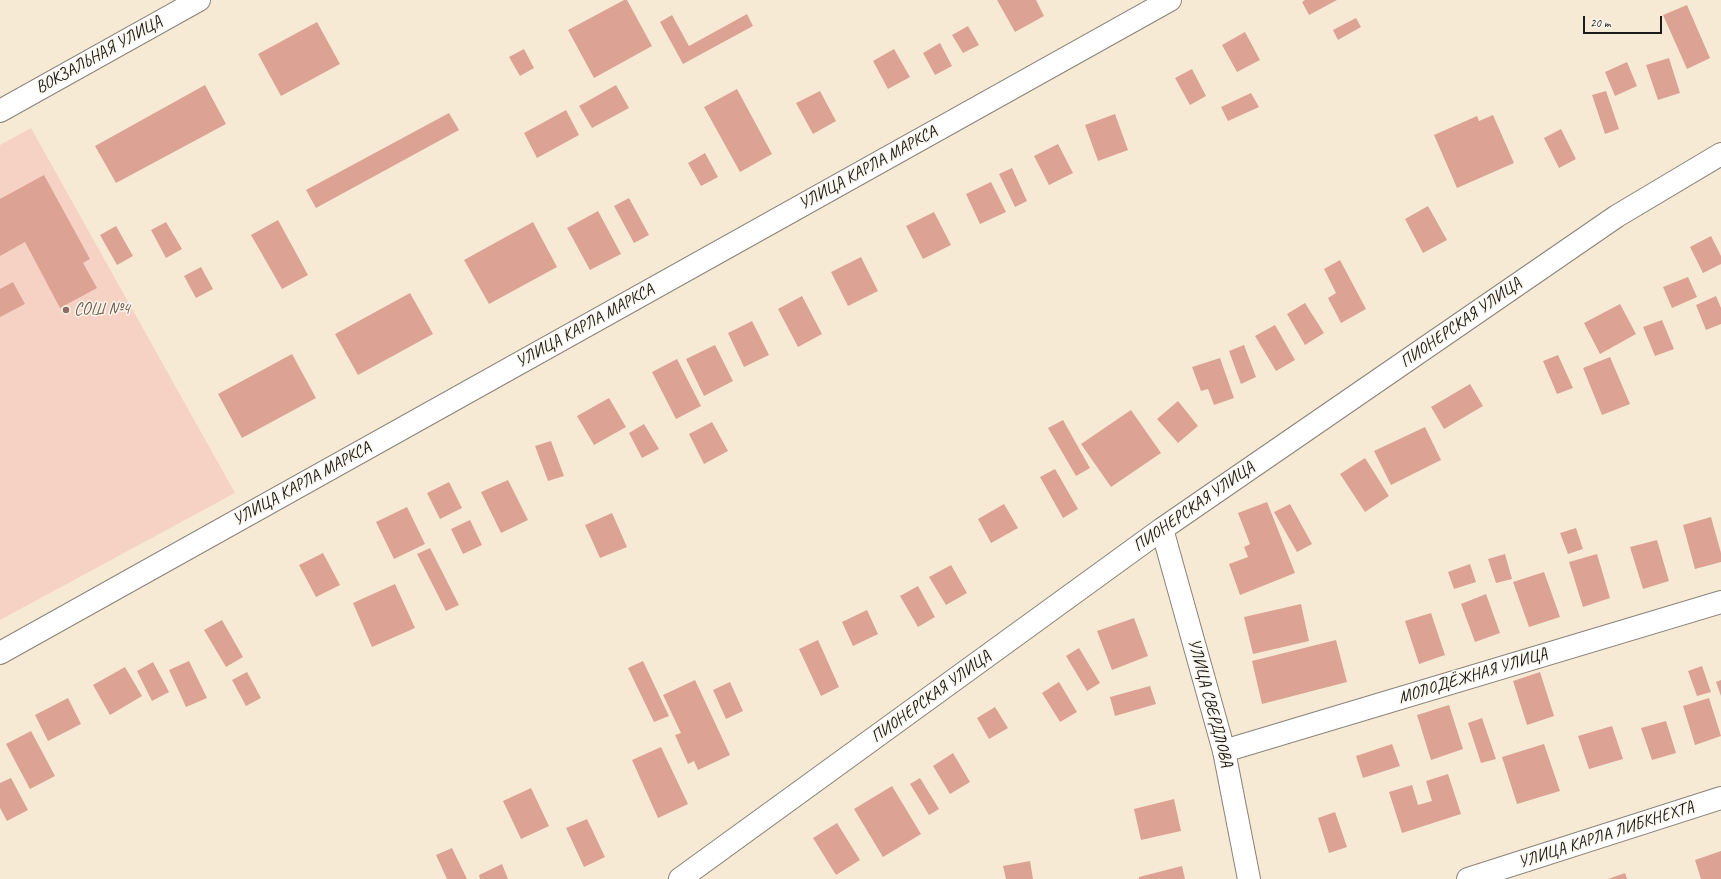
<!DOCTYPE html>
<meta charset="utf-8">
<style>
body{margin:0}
#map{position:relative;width:1721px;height:879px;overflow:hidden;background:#f6ead5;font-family:Caveat,sans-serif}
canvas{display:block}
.scale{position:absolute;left:1583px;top:16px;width:79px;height:18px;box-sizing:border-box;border:2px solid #1c1c1c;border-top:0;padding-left:5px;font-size:12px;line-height:14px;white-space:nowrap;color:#1c1c1c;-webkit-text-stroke:3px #fbf7ec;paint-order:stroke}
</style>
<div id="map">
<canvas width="1721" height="879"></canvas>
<div class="scale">20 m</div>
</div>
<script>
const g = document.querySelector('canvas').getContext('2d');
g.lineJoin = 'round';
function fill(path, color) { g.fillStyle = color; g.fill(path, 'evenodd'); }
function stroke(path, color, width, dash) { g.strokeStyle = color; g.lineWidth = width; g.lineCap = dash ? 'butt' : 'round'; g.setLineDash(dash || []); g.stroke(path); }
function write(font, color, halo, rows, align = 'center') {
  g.font = font + ' Caveat,sans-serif'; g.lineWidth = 3; g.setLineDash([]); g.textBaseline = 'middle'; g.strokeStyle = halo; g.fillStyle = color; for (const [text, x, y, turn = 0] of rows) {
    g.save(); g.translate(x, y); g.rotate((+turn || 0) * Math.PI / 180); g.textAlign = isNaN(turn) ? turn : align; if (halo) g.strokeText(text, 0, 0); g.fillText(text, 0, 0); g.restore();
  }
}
fill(new Path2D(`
 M31,128L235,493L0,620V145Z`), '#f6d2c4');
fill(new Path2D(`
 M624,0H627L652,46L594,78L568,30Z
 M997,0H1036L1044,16L1015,32Z
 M1305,0H1337L1309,15L1302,2Z
 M1687,5L1710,58L1687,69L1663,15Z
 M747,14L753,26L683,64L660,22L672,15L689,46Z
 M1356,18L1361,27L1338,40L1333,30Z
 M317,22L340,64L281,96L258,54Z
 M968,26L979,45L963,53L952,35Z
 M1245,32L1260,60L1237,72L1222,45Z
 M940,43L952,66L935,75L923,53Z
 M524,49L534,68L520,76L509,57Z
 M894,49L910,77L888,89L873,61Z
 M1669,58L1680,93L1658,100L1646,65Z
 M1627,62L1637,86L1615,96L1605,72Z
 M1192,69L1206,96L1190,105L1175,78Z
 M205,85L226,124L116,183L95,146Z
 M616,85L629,108L592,128L579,106Z
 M737,89L772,154L740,172L704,107Z
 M820,91L836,121L813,134L796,103Z
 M1606,91L1619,129L1605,134L1592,95Z
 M1251,93L1259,107L1228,121L1221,107Z
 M566,110L579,135L537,158L524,133Z
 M449,113L459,130L316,208L306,190Z
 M1115,114L1128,150L1098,161L1085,125Z
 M1493,115L1514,163L1457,188L1434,135L1477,116L1479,121Z
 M1561,129L1576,159L1559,168L1544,138Z
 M1058,144L1073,173L1049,185L1034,156Z
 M705,153L718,177L701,186L688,163Z
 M1012,168L1027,201L1015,207L999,174Z
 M44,175L90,259L83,263L97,288L60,308L25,242L0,256V199Z
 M991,182L1006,212L980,224L966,194Z
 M629,198L649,235L634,243L614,206Z
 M1428,206L1447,240L1423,253L1405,219Z
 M598,211L621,254L590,270L567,228Z
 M934,212L951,245L923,259L906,226Z
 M278,220L308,275L282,289L251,235Z
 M166,222L182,249L166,258L151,230Z
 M533,222L557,267L489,304L464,260Z
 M116,226L133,256L117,265L100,235Z
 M1711,236L1721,256V264L1703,273L1690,247Z
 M861,257L878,291L848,306L831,272Z
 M1340,260L1366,309L1341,323L1328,298L1336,293L1324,269Z
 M201,267L213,289L196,298L184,276Z
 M1688,277L1697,297L1672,308L1663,287Z
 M13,282L25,304L0,317V289Z
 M410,293L433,334L358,375L335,334Z
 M802,296L822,334L798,347L778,309Z
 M1716,296L1721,308V324L1706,330L1696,305Z
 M1305,303L1324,333L1305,345L1287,314Z
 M1620,304L1636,334L1600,354L1584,323Z
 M1662,320L1674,349L1655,356L1643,327Z
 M752,321L769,355L744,367L728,333Z
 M1275,325L1295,360L1276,371L1255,336Z
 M715,345L733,381L704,396L686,359Z
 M1244,345L1256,377L1241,384L1229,351Z
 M292,354L316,398L242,438L218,394Z
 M1558,355L1573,388L1557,394L1543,361Z
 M1610,357L1630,404L1602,415L1583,368Z
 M1220,358L1234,398L1214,405L1208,389L1201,391L1192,367Z
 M677,359L701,406L676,419L652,372Z
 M1470,384L1483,406L1444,429L1431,407Z
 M609,398L626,427L594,445L577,416Z
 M1178,401L1198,426L1178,443L1157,419Z
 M1131,410L1161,453L1111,487L1081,444Z
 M1063,420L1090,468L1076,476L1048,428Z
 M712,422L728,451L704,464L689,434Z
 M644,424L659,449L642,458L629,433Z
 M1425,427L1441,460L1391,485L1374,451Z
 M551,441L564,476L548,481L535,446Z
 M1365,458L1389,496L1365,512L1340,474Z
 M1055,469L1078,509L1063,518L1040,477Z
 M508,480L528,520L501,533L481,492Z
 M449,482L462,508L440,519L427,493Z
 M1267,502L1295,573L1240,595L1229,564L1248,557L1244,547L1250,544L1238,513Z
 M1004,504L1018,528L991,543L978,519Z
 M1290,504L1312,544L1297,552L1274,512Z
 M407,507L425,544L394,559L376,522Z
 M612,513L627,547L600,558L585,525Z
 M1711,517L1721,553V562L1695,569L1683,525Z
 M470,520L482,545L463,554L451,529Z
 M1576,528L1583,549L1568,554L1560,533Z
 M1657,540L1669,581L1643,589L1630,547Z
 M430,548L459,605L446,611L417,554Z
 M323,553L340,585L316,597L299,565Z
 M1505,554L1512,579L1496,583L1488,559Z
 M1597,554L1610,598L1583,607L1569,562Z
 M1470,564L1476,582L1454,589L1448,572Z
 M951,565L967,593L946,605L929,577Z
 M1544,572L1560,617L1529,627L1513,582Z
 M395,584L415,628L372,647L353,603Z
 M918,586L935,617L918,627L900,596Z
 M1486,594L1500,633L1475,642L1461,604Z
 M1301,604L1309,641L1253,654L1244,617Z
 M867,610L878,634L853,646L842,622Z
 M1431,613L1445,655L1419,664L1405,621Z
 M1134,618L1148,656L1112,670L1097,631Z
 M222,620L243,657L226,667L204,630Z
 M818,640L839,687L821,696L799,649Z
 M1336,640L1347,682L1262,704L1252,661Z
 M1079,648L1100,683L1087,691L1066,656Z
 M189,661L207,698L186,707L169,670Z
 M643,661L669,716L654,722L628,668Z
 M153,662L169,692L152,701L137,671Z
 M1702,666L1711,692L1697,696L1688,671Z
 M125,667L142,696L110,715L93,685Z
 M247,672L261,698L246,706L232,680Z
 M1540,672L1554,716L1527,725L1513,681Z
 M695,680L730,755L698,770L694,761L688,764L675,735L681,733L663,695Z
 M1721,680V696L1716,682Z
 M730,682L743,711L726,719L713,690Z
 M1059,682L1077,712L1060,722L1042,693Z
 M1150,686L1156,704L1115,716L1110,697Z
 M68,698L81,724L48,741L35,715Z
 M1709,698L1721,736L1695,745L1683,706Z
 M1449,705L1463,749L1431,760L1417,715Z
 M995,707L1008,728L989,739L977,718Z
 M1482,718L1496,759L1481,763L1468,723Z
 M1666,721L1676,753L1652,760L1641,728Z
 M1612,726L1623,759L1589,769L1578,736Z
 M31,731L55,776L30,789L6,744Z
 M1392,744L1400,766L1363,778L1356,756Z
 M1544,744L1560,791L1517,804L1502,757Z
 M661,747L688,804L658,818L632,760Z
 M953,753L970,782L950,794L933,766Z
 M1448,774L1461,814L1402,833L1389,792L1412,785L1418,805L1432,801L1426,781Z
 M11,778L28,810L7,821L0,808V783Z
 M920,778L939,809L929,815L910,784Z
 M892,786L921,834L883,857L854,809Z
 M531,788L549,826L521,839L503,801Z
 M1174,799L1181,831L1141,840L1134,809Z
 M1335,812L1347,847L1329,853L1318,818Z
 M587,819L605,857L584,867L566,828Z
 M837,823L860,860L836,875L813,838Z
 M452,848L467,879H447L436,855Z
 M1721,851V879H1701L1695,860Z
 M1030,861L1033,879H1006L1003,866Z
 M502,864L508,879H480L479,875Z
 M1182,866L1185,879H1139V877Z
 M1625,873L1627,879H1608Z`), '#dca395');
const street = new Path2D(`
 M0,111L199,0
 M1224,751L1721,602
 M1468,879L1721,798`);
const secondary = new Path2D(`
 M1162,529L1224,751L1249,879
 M0,653L1170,0
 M680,879L1162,529L1617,216L1721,154`);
stroke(street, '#898378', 24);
stroke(secondary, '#898378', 24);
stroke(street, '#fff', 22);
stroke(secondary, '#fff', 22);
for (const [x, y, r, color] of [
 [66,310,4,"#8d6e63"]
]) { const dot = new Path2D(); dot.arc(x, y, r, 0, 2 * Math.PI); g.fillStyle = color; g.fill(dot); stroke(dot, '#fbf7ec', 1.5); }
write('17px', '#1c1c1c', '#fbf7ec', [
 ["ВОКЗАЛЬНАЯ УЛИЦА",99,55,-29],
 ["УЛИЦА КАРЛА МАРКСА",868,168,-29],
 ["ПИОНЕРСКАЯ УЛИЦА",1461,323,-35],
 ["УЛИЦА КАРЛА МАРКСА",585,326,-29],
 ["УЛИЦА КАРЛА МАРКСА",302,484,-29],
 ["ПИОНЕРСКАЯ УЛИЦА",1194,507,-35],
 ["МОЛОДЁЖНАЯ УЛИЦА",1473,676,-17],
 ["ПИОНЕРСКАЯ УЛИЦА",931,697,-36],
 ["УЛИЦА СВЕРДЛОВА",1210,703,75],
 ["УЛИЦА КАРЛА ЛИБКНЕХТА",1606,835,-18]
]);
write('17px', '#785e54', '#fbf7ec', [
 ["СОШ №4",74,310]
], 'left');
</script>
